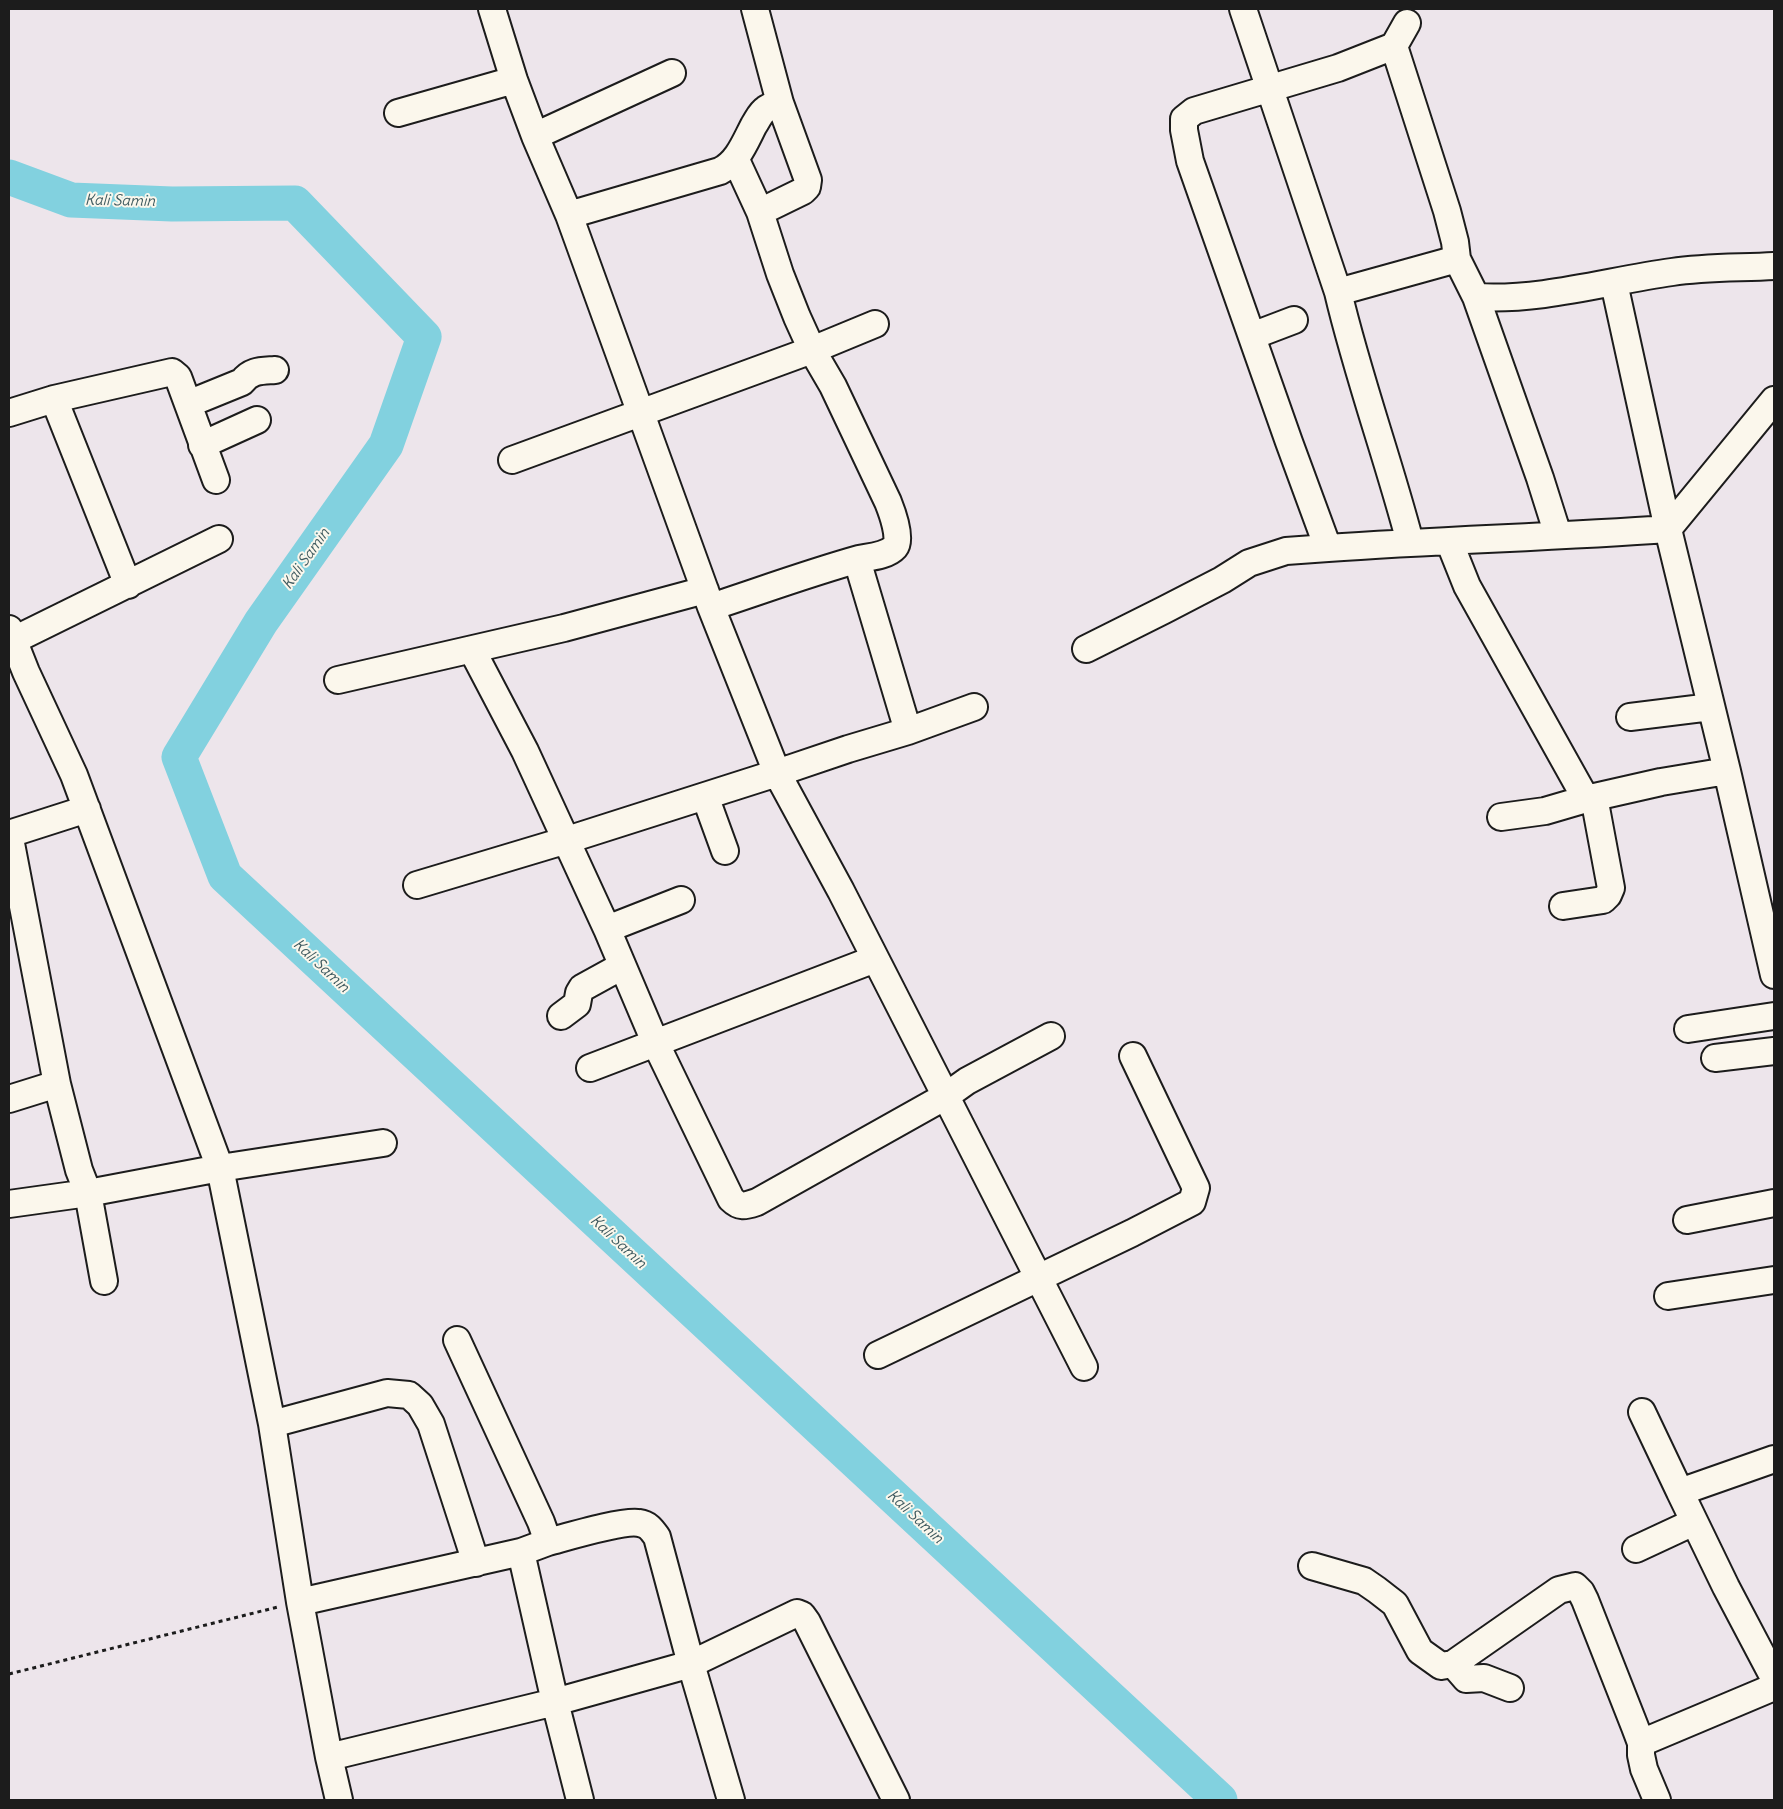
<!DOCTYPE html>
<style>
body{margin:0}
#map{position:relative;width:1783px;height:1809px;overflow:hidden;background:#ede5eb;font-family:Delius,sans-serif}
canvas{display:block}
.frame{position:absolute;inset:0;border:10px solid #1c1c1c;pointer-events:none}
</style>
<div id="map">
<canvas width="1783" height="1809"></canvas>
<div class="frame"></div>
</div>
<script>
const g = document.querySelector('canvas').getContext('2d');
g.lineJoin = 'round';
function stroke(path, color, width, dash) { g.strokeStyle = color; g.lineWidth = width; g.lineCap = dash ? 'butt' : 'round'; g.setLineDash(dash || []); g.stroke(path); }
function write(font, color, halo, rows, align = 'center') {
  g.font = font + ' Delius,sans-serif'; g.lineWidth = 4; g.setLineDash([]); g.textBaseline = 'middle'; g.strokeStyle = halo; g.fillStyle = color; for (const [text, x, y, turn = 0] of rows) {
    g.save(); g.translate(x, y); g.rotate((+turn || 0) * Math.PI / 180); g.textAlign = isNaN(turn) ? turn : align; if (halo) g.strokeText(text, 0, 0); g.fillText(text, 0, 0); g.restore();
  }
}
stroke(new Path2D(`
 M9,177L71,200L172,204L295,203L424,337L386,445L261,622L179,757L225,876L1220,1800`), '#82d1df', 35);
const minor = new Path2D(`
 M492,9L514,80L535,136L569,215L711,607L777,773L841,891L1084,1367
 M1243,9L1338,292
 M1407,23L1394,46L1447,211L1455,242L1457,259L1476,297L1540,478L1558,535
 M1394,46L1338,68L1194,111L1184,119V130L1190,161L1289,442L1328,548C1441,540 1555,537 1668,529L1774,400
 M398,113L514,80
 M535,136L672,73
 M760,212L803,191L807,187L808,180L780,103
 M569,215L720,171C738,162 745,142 754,125C758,119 760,113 766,109C770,106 775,105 780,103L755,9
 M1614,283L1668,529L1727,771L1774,975
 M1476,297C1542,301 1607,281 1672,272C1705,267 1741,268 1774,266
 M1252,336L1294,320
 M54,399L128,585
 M188,404L242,382C251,370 261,371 275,370
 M9,413L54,399L172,372L178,377L216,480
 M202,445L257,420
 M512,460L812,350L875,324
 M1449,541L1467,586L1586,799
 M1410,542C1388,458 1358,377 1338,292L1457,259
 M857,560L908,731
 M711,607C760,591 809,573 859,559C869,557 887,556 895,547C902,539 892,512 888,502L833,386L812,350L797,317L780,274L760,212L736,160
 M9,629L26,672L74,775L220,1168L272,1424L300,1602L329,1757L339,1800
 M14,640L219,539
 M1086,649L1164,610L1222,580L1249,563L1286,551L1328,548
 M472,650L525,751L607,929L655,1042L731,1199C740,1208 745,1206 757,1202L946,1096L967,1081L1051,1036
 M338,680L564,628L705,590
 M1630,717L1711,707
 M705,796L725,851
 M1501,817L1545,811L1586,799L1661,782L1727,771
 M9,833L57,1084L79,1170L88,1193L104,1281
 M9,834L87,809
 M417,885L567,840L777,773L848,749L908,731L974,707
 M1563,906L1603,900L1608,895L1611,888L1594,797
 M607,929L681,900
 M561,1016L577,1004L579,993L582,988L622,966
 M1688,1029L1774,1016
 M1715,1058L1774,1051
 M590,1068L875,959
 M9,1099L57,1084
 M9,1204L88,1193L220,1168L383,1143
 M1687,1220L1774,1203
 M1668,1296L1774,1280
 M457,1340L541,1522L548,1542L521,1552L555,1702L580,1800
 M878,1355L1132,1233L1192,1202L1196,1188L1133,1056
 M1642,1412L1680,1492L1774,1459
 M272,1424L387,1393L409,1395L420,1405L431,1424L476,1563
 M1680,1492L1726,1587L1774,1678
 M548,1542C567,1537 623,1520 639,1523C648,1524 652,1530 657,1537L691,1664L731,1800
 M1636,1549L1694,1522
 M1312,1566L1364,1581L1377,1590L1395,1604L1420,1651L1441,1666L1453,1664L1559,1590L1575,1586L1581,1592L1585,1600L1635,1727L1641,1743V1755L1644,1769L1657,1800
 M300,1602L521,1552
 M1453,1664L1466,1679L1484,1678L1510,1688
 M1641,1743L1774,1687
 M329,1757L555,1702L691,1664L797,1613L802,1615L807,1622L896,1800`);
stroke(minor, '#1c1c1c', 30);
stroke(new Path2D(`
 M9,1674L278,1607`), '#1c1c1c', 3, [4, 4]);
stroke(minor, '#fbf7ec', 26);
write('italic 15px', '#405b60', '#fbf7ec', [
 ["Kali Samin",120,201,1],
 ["Kali Samin",306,559,-55],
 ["Kali Samin",321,966,43],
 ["Kali Samin",618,1242,43],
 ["Kali Samin",915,1517,43]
]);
</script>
